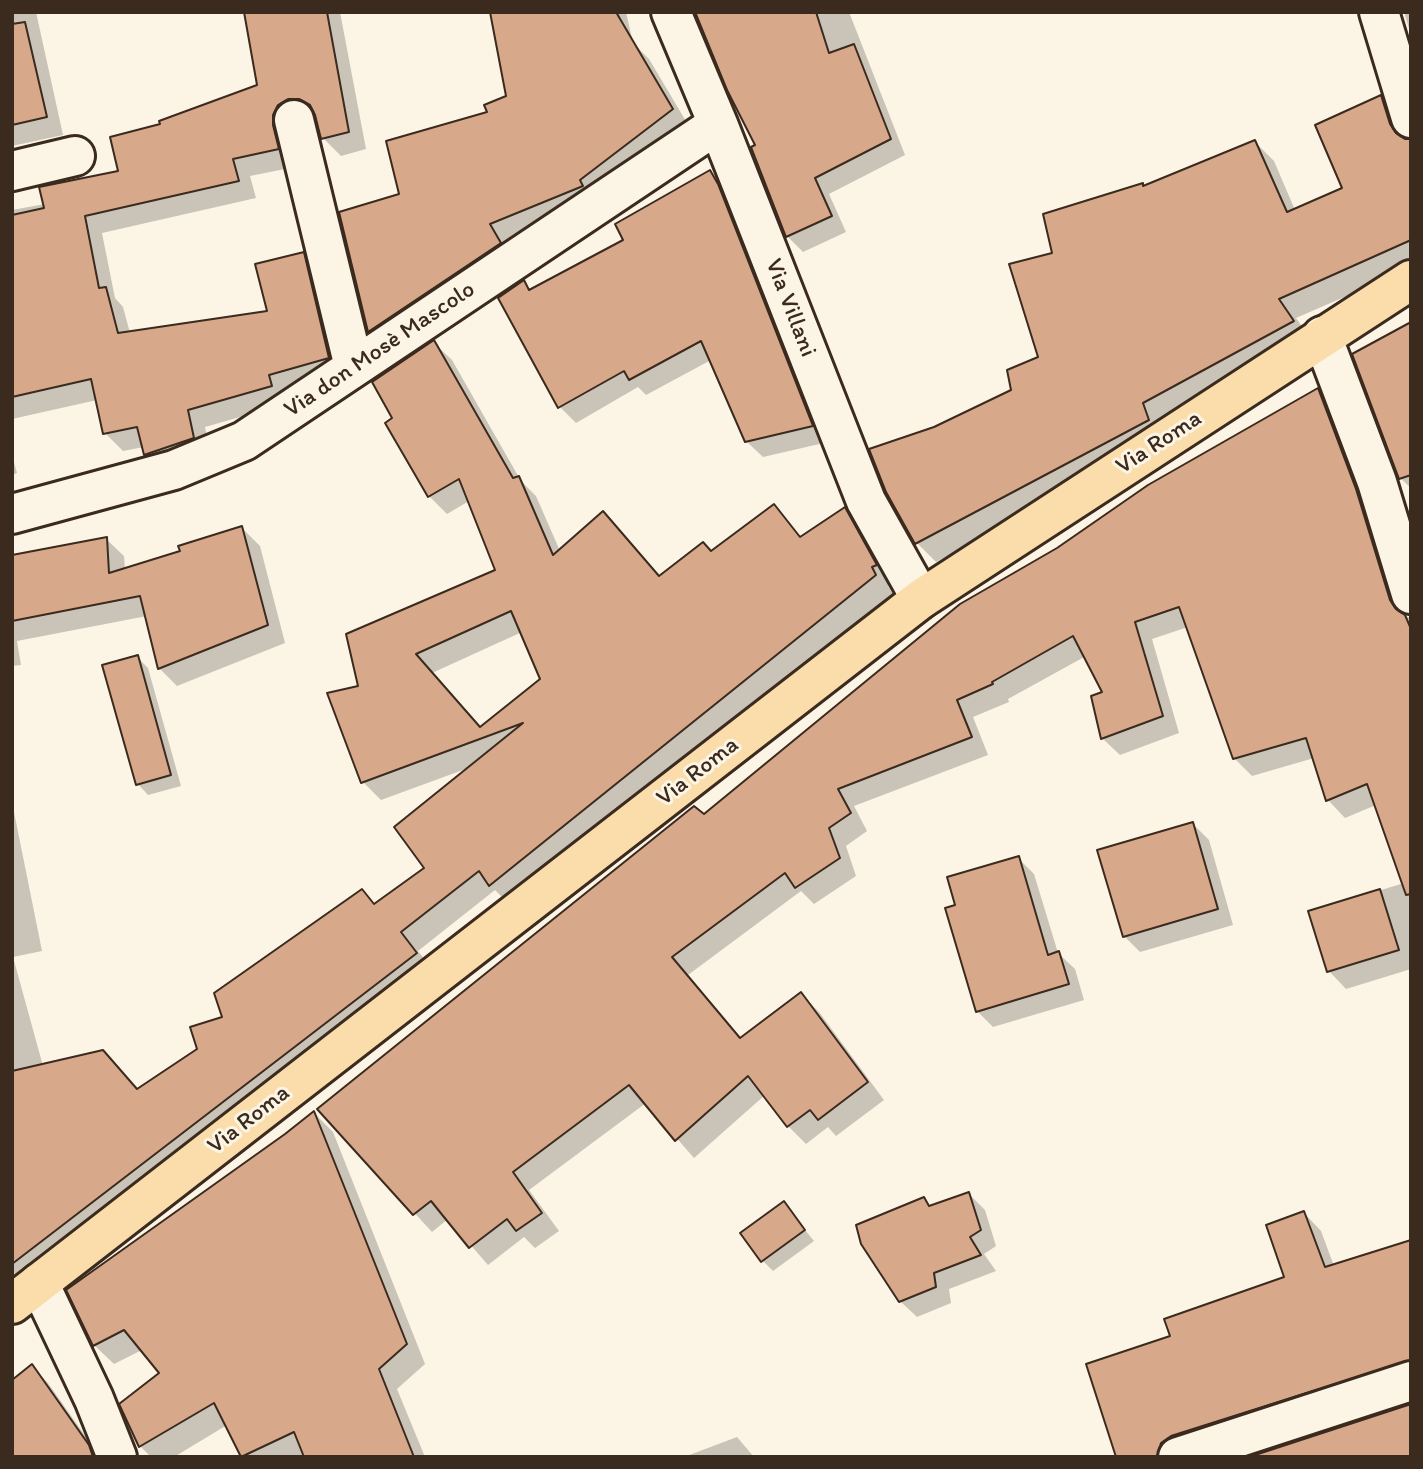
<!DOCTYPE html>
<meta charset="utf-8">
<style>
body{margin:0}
#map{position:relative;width:1423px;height:1469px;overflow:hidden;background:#fcf5e5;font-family:Itim,sans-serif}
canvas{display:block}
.frame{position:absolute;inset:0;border:14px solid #3b2a1e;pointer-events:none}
</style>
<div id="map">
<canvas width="1423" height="1469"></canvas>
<div class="frame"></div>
</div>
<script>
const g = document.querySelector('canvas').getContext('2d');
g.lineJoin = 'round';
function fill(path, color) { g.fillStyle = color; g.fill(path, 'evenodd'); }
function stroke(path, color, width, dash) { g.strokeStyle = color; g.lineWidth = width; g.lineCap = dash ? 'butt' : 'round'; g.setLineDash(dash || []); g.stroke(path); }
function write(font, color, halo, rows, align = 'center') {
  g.font = font + ' Itim,sans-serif'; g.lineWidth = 6; g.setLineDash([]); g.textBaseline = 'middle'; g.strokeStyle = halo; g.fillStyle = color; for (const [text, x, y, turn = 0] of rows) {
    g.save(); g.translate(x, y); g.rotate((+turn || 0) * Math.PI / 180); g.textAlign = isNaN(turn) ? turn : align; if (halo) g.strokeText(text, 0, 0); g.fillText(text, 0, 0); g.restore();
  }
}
fill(new Path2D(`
 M12,12H36L63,135L12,146Z
 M246,12H340L366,149L341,156L323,138L317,116H307L295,167L250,176L256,198L102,233L115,298L123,307L130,333L269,312L303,254L321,272L346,375L289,403L205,427L211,456L164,472L146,454L144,447L123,451L105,433L97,400L12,419V210L45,204L120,173L163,125L259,86Z
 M492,12H626L633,43L649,59L690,128L388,349L370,331L401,195L508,98Z
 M695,12H849L905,155L829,194L846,232L803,252L787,236L757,145Z
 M1404,12H1411V35Z
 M1381,97L1400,116L1407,141H1411V268L1296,318L1312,341L1168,440L936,562L917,543L887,491L935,429L1013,391L1041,358L1054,254L1142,185L1145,187L1255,142L1274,161L1295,210L1345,189Z
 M709,172L725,188L828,442L763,457L746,441L711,360L646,395L638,387L576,423L560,407L523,283L531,290L625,241Z
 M1411,325V488L1400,478Z
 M434,343L452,360L521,481L536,496L560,551L603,514L661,577L712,553L774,506L802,538L845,509L862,527L893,583L888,586L893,594L508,903L495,890L418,951L434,972L12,1296V802L42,951L13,957L43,1066L102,1052L139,1091L199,1049L224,1018L362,891L376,906L426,869L471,767L381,800L363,782L360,687L497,570L469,501L447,514L429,496L395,418ZM522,632L542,679L481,728L432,673Z
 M1318,390L1335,408L1373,508L1406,617H1411V969L1346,989L1329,971L1310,912L1404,883L1376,805L1345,818L1328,800L1314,758L1252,776L1234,758L1188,627L1152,639L1179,733L1120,755L1102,738L1105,692L1086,656L1008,699L1009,702L973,717L988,755L854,806L867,831L846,846L856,876L814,904L801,891L688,975L741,1039L801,994L819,1012L884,1100L836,1136L828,1127L806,1144L788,1126L765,1095L694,1158L646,1103L529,1190L559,1231L535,1248L524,1237L488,1265L448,1219L432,1232L319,1109L1058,550Z
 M12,455L17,473L12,475Z
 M242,528L260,546L285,643L177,686L159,668L147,616L17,641L21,665L12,666V557L106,539L124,556L125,570L182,552Z
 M137,657L148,668L181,786L148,795L138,784Z
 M1193,824L1209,840L1233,925L1140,952L1124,936Z
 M1018,858L1034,874L1058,953L1075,969L1084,1000L993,1027L977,1011L957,906Z
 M314,1113L333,1132L425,1364L397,1389L425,1457H243L227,1425L174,1457H151L140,1446L162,1374L142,1350L114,1364L94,1345Z
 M969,1194L985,1210L996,1246L984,1254L996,1271L949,1289L951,1303L917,1317L900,1301L923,1199L931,1207Z
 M784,1204L814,1241L773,1271L762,1260Z
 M1304,1213L1321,1231L1334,1266L1411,1241V1380L1162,1457H1123L1172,1337L1286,1279Z
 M32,1367L48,1383L100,1457H12Z
 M737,1437L754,1457H684Z`), '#0003');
const building = new Path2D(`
 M244,12H327L349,132L321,139L315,115L310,105L299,99H288L278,105L273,115V125L279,149L233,159L239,181L85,216L99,288L106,287L118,333L267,311L255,264L304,252L329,358L269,375L272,386L188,410L194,438L144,455L137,427L103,434L91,379L12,397V215L44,208L39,187L118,171L110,137L160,124L159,121L257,85Z
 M490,12H616L673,109L580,180L583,186L490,224L501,243L368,332L339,212L399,194L386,141L487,112L484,105L506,96Z
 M695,12H816L829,53L854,44L891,139L815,178L832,216L786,237L751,147L755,145L727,90Z
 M25,22L47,117L12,125V24Z
 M1381,95L1390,124L1396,133L1405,139H1411V240L1279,299L1294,321L1143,403L1149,420L915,544L886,492L869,449L934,427L1011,390L1007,370L1038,357L1009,264L1052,253L1043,214L1143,183V186L1255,140L1287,212L1342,188L1315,125Z
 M710,170L718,184L813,426L745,442L701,341L629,380L624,371L558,408L498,298L524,280L529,290L623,240L615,224Z
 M1411,322V475L1399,479L1352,354Z
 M434,340L513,478L519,476L553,555L603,511L659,576L703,542L711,551L774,504L800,537L845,507L877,565L872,567L876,575L489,886L479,871L401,932L417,953L12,1264V1071L103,1050L137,1089L197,1049L190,1027L222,1017L214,993L362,889L374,904L424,868L394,827L523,723L361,783L327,693L358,686L346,634L495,570L459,479L428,497L385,423L392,418L372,382ZM511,611L540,679L480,727L416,654Z
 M1318,388L1356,489L1390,600L1396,609L1405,615L1411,629V894L1406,895L1367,784L1326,801L1306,738L1233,759L1179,607L1135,622L1163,716L1101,739L1091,696L1102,692L1073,636L992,682L993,684L957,700L972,737L838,789L851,813L829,828L840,858L795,888L785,873L672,957L740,1038L801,992L868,1082L818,1120L810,1110L787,1127L748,1076L675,1141L629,1085L513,1172L542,1213L516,1231L507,1219L469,1248L431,1201L413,1215L317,1109L694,806L704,814L960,604L1057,548L1148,485Z
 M242,526L268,625L158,669L140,596L12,621V555L107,537L109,573L180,551L178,546Z
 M138,655L171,775L136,785L102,665Z
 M1193,822L1218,909L1123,937L1097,850Z
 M1019,856L1048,955L1059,951L1069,984L976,1012L945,908L955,905L947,877Z
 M1380,889L1399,950L1327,972L1308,911Z
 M314,1111L407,1344L379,1369L414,1457H304L294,1432L241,1457L214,1403L139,1447L119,1404L159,1373L124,1330L93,1346L66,1290L285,1134Z
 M969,1192L981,1230L970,1237L981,1255L934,1273L936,1287L899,1302L861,1244L856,1225L924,1197L929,1206Z
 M784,1201L805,1230L761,1262L740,1233Z
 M1304,1211L1325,1267L1411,1240V1360L1171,1436L1161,1443L1157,1457H1116L1086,1364L1170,1336L1164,1319L1284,1277L1266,1225Z
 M32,1364L89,1445L93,1457H12V1380Z
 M1411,1404V1457H1249Z`);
fill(building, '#d8a88b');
stroke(building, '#3b2a1e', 2);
const minor = new Path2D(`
 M671,12L718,124L866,501L921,599
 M1379,12L1411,118
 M294,120L354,367
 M12,171L75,156
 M1322,336L1377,482L1411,594
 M12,514L174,470L244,441L718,124
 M39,1283L94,1399L117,1457
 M1178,1457L1411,1381`);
const major = new Path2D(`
 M12,1304L921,599L1411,280`);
stroke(minor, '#3b2a1e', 44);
stroke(major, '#3b2a1e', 44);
stroke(minor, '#fcf5e5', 38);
stroke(major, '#faddab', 38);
write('24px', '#3b2a1e', '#fcf5e5', [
 ["Via Villani",790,308,69],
 ["Via don Mosè Mascolo",380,350,-34],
 ["Via Roma",1159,443,-33],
 ["Via Roma",698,772,-38],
 ["Via Roma",249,1120,-38]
]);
</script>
